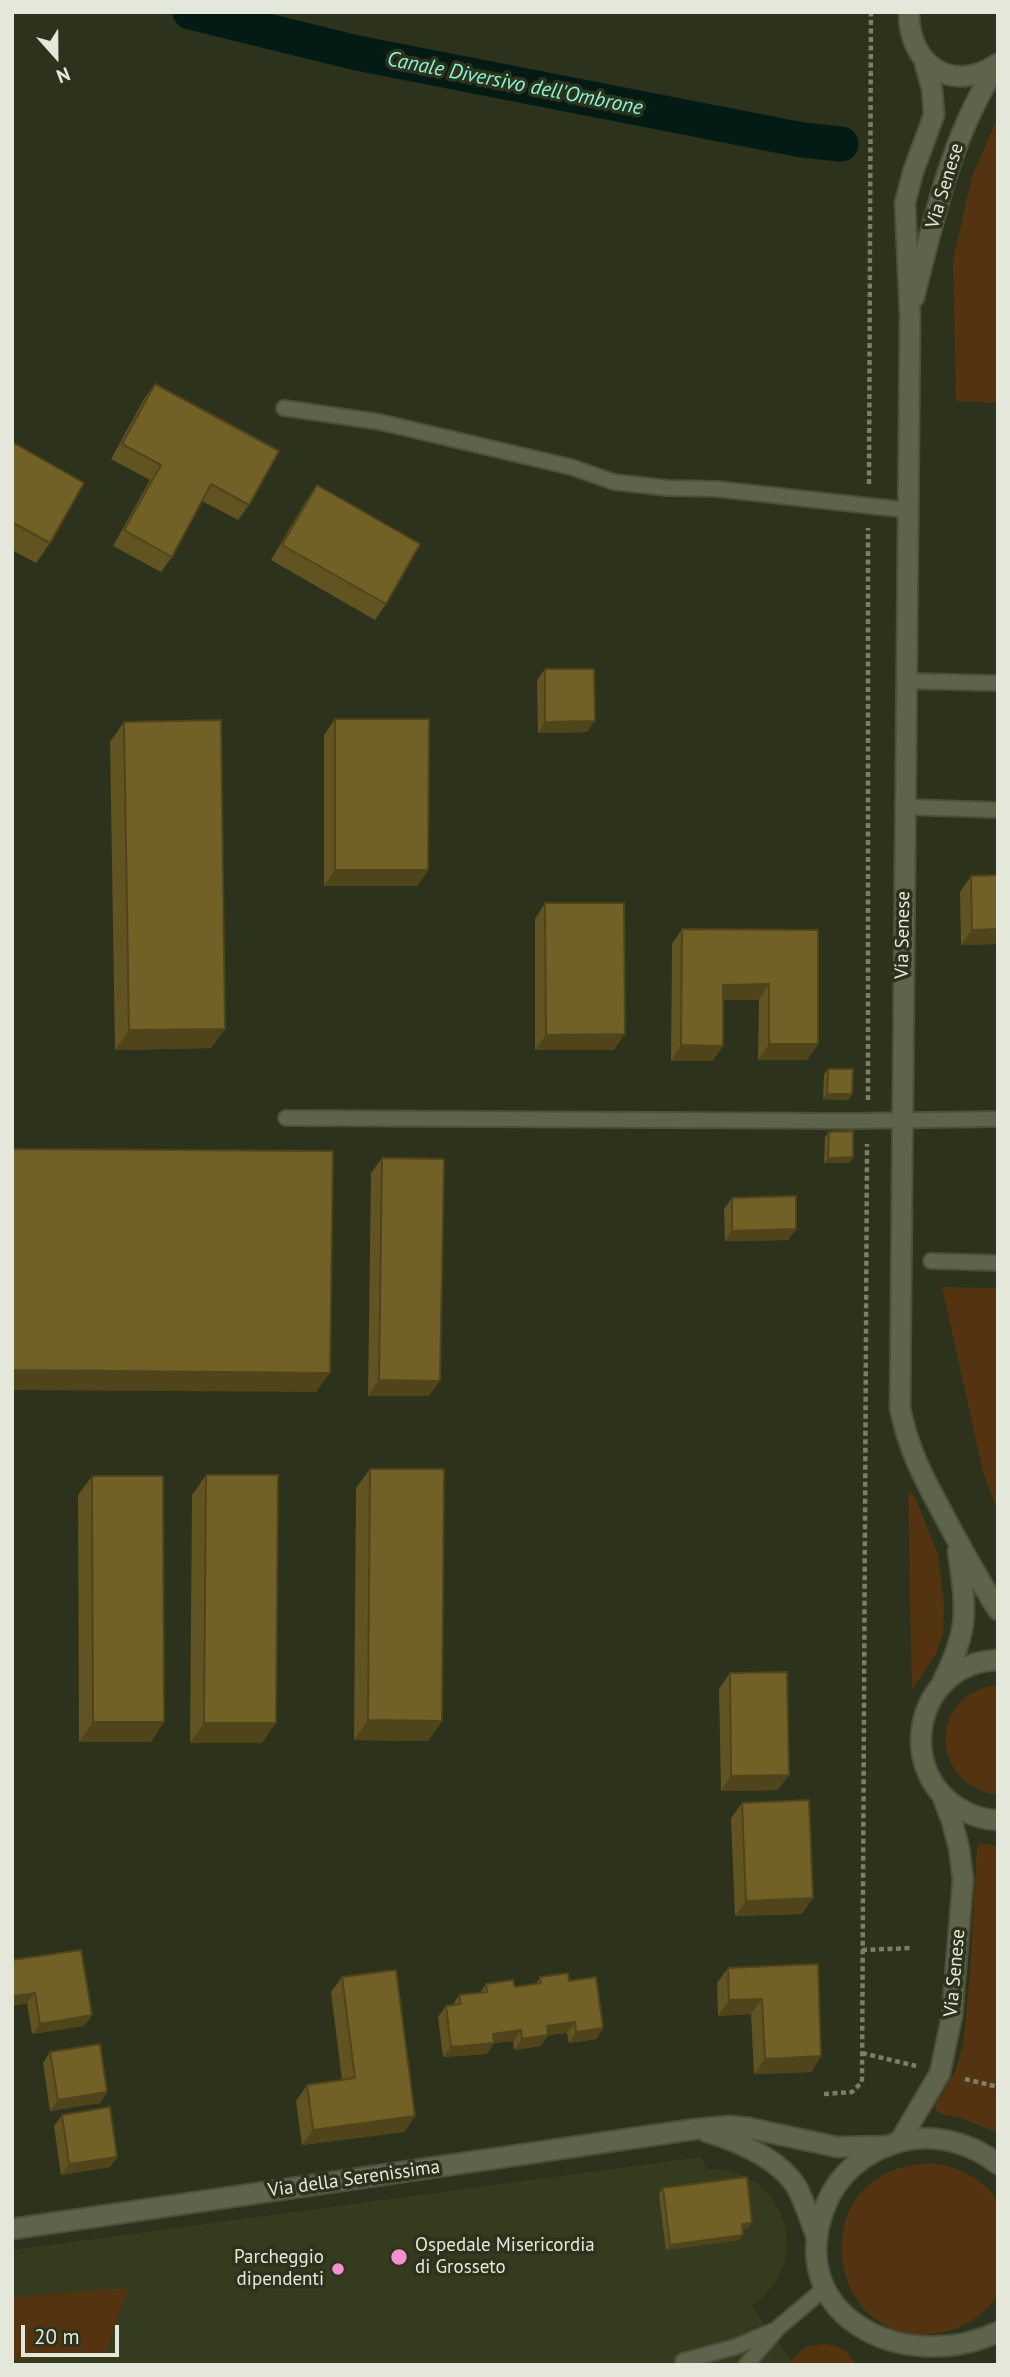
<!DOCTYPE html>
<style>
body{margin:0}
#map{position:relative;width:1010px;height:2377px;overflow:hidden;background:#2c321c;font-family:"PT Sans",sans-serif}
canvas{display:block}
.frame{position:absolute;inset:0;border:14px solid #e4e8da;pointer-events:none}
.north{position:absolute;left:21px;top:21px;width:70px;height:70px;-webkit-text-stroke:5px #2c321c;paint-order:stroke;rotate:159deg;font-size:19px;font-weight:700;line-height:28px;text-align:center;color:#e4e8da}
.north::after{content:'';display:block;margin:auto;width:24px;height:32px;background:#e4e8da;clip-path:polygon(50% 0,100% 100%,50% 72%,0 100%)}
.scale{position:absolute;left:21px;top:2325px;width:98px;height:32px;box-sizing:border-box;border:4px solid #e4e8da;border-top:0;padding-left:9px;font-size:21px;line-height:24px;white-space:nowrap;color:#e4e8da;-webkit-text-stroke:5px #2c321c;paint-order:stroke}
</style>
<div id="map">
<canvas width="1010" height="2377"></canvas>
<div class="frame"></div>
<div class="north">N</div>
<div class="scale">20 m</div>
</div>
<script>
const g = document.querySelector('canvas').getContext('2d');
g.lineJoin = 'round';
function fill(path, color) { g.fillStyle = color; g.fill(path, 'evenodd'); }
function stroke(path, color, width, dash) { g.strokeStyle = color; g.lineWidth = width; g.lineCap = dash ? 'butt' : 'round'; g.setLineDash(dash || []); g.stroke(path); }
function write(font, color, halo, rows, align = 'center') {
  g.font = font + ' "PT Sans",sans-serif'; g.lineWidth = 7; g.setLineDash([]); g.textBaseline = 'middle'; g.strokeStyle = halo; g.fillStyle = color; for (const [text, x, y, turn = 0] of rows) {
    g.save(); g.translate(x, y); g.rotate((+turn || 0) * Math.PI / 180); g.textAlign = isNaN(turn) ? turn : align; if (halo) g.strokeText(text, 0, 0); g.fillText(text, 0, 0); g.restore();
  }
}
fill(new Path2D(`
 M701,2157L707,2169L725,2170L742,2175L758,2183L771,2196L780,2211L786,2228L787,2246L784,2263L777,2280L766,2294L752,2306L794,2365H12V2250Z`), '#343b1e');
fill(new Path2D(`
 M998,117V403L956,401L953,260L972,176Z
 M942,1287L998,1288V1512L983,1472Z
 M908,1491L915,1497L938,1554L944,1603L943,1634L936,1654L912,1690Z
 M998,1685V1795H996C928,1782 929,1692 998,1685Z
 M982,1843L998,1846V2133L961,2118L941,2114L936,2110L935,2105L955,2071L963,2045L970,1974L977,1846Z
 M931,2163C958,2167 983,2177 998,2202V2295C984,2315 965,2328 941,2333C826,2354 796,2168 931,2163Z
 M128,2288L105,2356L12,2359V2297Z
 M825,2344C841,2346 848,2351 856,2365H787L806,2346Z`), '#543410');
stroke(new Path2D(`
 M190,12L357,53L802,140L841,144`), '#041b15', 35);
const service = new Path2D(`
 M284,408L380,422L571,467L614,482L667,488L717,489L907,510
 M905,681L998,683
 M905,807L998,810
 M286,1118L850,1121L998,1119
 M931,1261L998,1263
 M683,2361L735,2347L775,2330
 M746,2365L779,2327L824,2289`);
const tertiary = new Path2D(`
 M707,2132C737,2141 778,2158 796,2186C805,2202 810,2220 817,2238
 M12,2229L696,2129L730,2126L749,2128L837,2147L887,2146`);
const secondary = new Path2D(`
 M909,12C908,64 952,95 997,64
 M924,60L932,89L934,115L913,172L905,203L910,315L900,1408C908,1448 922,1475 941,1510C959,1544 977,1577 998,1610
 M914,297C935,216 951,135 998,64
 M998,1660C914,1662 892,1776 966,1812C976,1817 987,1820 998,1820
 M943,1681C970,1627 966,1609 958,1551
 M900,2141L940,2073L952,2016L963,1879L959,1848L952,1821L942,1795
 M998,2164C968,2141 929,2131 893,2144C864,2153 839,2174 827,2202C779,2313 901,2377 998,2332`);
stroke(service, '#4b503c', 18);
stroke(tertiary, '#4b503c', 23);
stroke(secondary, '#4b503c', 23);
stroke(new Path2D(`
 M869,484L871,12
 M868,1100V528
 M862,1950L912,1948
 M862,2053L916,2066
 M965,2079L998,2087
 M824,2094L852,2092L862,2082L867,1144`), '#7a7f6c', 4.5, [5, 3.5]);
stroke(service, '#5d644b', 14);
stroke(tertiary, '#5d644b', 19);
stroke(secondary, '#5d644b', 19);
fill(new Path2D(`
 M155,384L249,505L238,520L202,501L172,557L161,572L113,546L150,480L111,459L144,399Z
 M12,442L50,543L36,563L12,550Z
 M317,485L386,604L375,620L271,560L306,501Z
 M545,669L587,732L538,733L537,680Z
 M335,719L428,870L417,886H324V735Z
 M124,722L211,1048L115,1050L110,742Z
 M971,876L998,944L961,945L960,892Z
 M545,903L614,1050H535V919Z
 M682,929L818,930V1044L807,1060H758L759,1000H723V1046L712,1061H671L672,944Z
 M828,1069L849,1100L823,1099L824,1074Z
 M829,1132L853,1157L849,1163H824L825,1137Z
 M382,1158L429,1396H368L371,1173Z
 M732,1198L796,1229L788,1240L725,1241L724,1209Z
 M370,1469L442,1721L428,1741L354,1740L356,1488Z
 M206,1475L262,1743H190L192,1495Z
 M92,1476L151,1742H79L78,1495Z
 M730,1673L778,1790L721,1791L719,1689Z
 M742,1803L802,1914L735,1916L731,1818Z
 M12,1960L92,2015L84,2026L32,2034L27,2003L12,2006Z
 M818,1964L821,2056L811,2072L754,2074L751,2014L718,2016L717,1983L728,1968Z
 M342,1977L415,2116L404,2132L302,2145L296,2101L307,2085L342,2080L331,1992Z
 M540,1977L569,1981L603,2028L596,2039L569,2043L567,2033L548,2035L541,2046L514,2050L513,2041L494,2043L487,2054L443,2057L438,2017L446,2006L453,2005L459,1995L480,1993L486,1984L515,1987L536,1984Z
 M50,2052L107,2092L100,2103L50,2111L43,2063Z
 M62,2115L117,2157L110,2167L61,2175L54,2126Z
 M663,2188L748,2228L742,2229L739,2240L666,2250L659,2194Z`), '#625322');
fill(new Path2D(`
 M595,721L587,732L538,733L545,722Z
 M335,870H428L417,886H324Z
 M998,929V944L961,945L972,930Z
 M769,984L759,1000H712L723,985Z
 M225,1029L211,1048L115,1050L129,1030Z
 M625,1034L614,1050H535L546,1035Z
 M769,1044H818L807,1060H758Z
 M681,1045L723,1046L712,1061H671Z
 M827,1094H852L849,1100L823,1099Z
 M853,1157L849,1163H824L828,1158Z
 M796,1229L788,1240L725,1241L732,1231Z
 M12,1370L330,1373L316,1392L12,1390Z
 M379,1380L440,1381L429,1396H368Z
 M368,1720L442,1721L428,1741L354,1740Z
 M93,1722H164L151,1742H79Z
 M204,1723H276L262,1743H190Z
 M789,1775L778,1790L721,1791L731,1776Z
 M813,1898L802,1914L735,1916L746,1901Z
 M35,1993L27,2003L12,2006V1999L14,1996Z
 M762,1999L751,2014L718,2016L729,2000Z
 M92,2015L84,2026L32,2034L40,2024Z
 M575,2022L567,2033L548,2035L541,2046L514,2050L522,2039L547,2026Z
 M603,2028L596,2039L569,2043L576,2032Z
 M521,2030L513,2041L494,2043L487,2054L443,2057L451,2047L493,2034Z
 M821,2056L811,2072L754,2074L765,2059Z
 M107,2092L100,2103L50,2111L58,2100Z
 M415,2116L404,2132L302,2145L313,2130Z
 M117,2157L110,2167L61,2175L69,2164Z
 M752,2223L748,2228L738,2229L742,2224Z
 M743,2235L739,2240L666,2250L670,2245Z`), '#50441b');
const building = new Path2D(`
 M155,384L279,451L249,505L211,484L172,557L124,530L161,465L122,444Z
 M12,442L84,483L50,543L12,522Z
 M317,485L420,544L386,604L282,545Z
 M545,669H594L595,721L545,722Z
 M12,711H13V1033H12Z
 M335,719H429L428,870H335Z
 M221,720L225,1029L129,1030L124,722Z
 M998,875V929L972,930L971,876Z
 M545,903H624L625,1034L546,1035Z
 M682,929L818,930V1044H769V984L723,985V1046L681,1045Z
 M828,1069H853L852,1094H827Z
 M853,1131V1157L828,1158L829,1132Z
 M12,1149L333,1151L330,1373L12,1370Z
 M382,1158L444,1159L440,1381L379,1380Z
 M796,1196V1229L732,1231V1198Z
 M370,1469H444L442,1721L368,1720Z
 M206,1475H278L276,1723H204Z
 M92,1476H163L164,1722H93Z
 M787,1672L789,1775L731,1776L730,1673Z
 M809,1800L813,1898L746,1901L742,1803Z
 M81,1950L92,2015L40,2024L35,1993L14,1996L12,1989V1960Z
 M818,1964L821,2056L765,2059L762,1999L729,2000L728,1968Z
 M396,1970L415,2116L313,2130L307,2085L355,2078L342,1977Z
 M568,1973L569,1981L596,1977L603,2028L576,2032L575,2022L547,2026L548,2035L522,2039L521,2030L493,2034L494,2043L451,2047L446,2006L461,2004L459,1995L487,1992L486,1984L513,1980L515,1987L541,1983L540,1977Z
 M100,2044L107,2092L58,2100L50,2052Z
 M110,2107L117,2157L69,2164L62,2115Z
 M747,2177L752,2223L742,2224L743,2235L670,2245L663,2188Z`);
fill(building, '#726127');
stroke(building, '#50441b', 2);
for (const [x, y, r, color] of [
 [399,2257,9,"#f690cf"],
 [338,2269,7,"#f690cf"]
]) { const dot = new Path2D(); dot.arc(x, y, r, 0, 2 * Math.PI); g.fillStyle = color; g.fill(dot); stroke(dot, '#2c321c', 2.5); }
write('19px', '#e4e8da', '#2c321c', [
 ["Via Senese",945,186,-73],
 ["Via Senese",903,935,-89],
 ["Via Senese",955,1973,-85],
 ["Via della Serenissima",354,2179,-8]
]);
write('19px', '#e4e8da', '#2c321c', [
 ["Ospedale Misericordia",415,2246],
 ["di Grosseto",415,2268],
 ["Parcheggio",324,2258,"right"],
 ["dipendenti",324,2280,"right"]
], 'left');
write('italic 21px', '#86f4d7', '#2c321c', [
 ["Canale Diversivo dell'Ombrone",515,84,11]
]);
</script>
